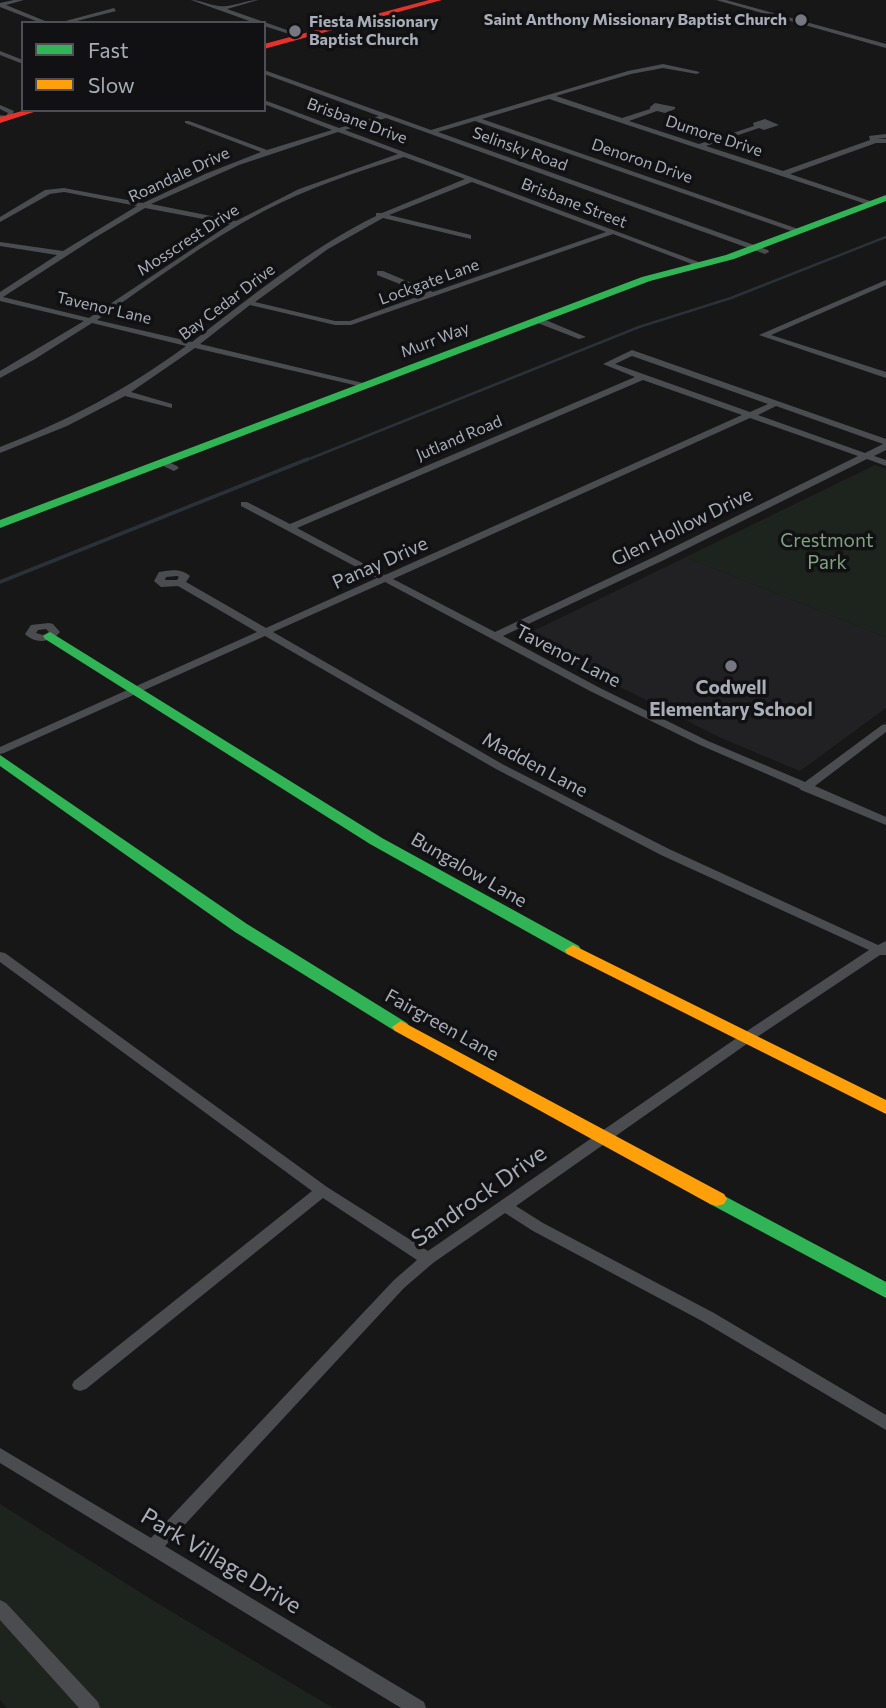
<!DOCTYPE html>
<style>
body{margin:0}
#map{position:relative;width:886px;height:1708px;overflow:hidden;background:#171717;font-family:Commissioner,sans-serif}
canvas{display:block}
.legend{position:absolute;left:21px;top:21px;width:245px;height:91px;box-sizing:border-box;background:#111113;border:2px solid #4d4f55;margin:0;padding:9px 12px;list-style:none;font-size:21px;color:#a8adb8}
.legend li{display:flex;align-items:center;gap:14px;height:35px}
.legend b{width:35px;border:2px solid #4d4f55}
</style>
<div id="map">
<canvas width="886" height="1708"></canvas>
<ul class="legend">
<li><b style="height:9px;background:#30b455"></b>Fast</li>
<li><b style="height:9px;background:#ff9f0a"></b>Slow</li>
</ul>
</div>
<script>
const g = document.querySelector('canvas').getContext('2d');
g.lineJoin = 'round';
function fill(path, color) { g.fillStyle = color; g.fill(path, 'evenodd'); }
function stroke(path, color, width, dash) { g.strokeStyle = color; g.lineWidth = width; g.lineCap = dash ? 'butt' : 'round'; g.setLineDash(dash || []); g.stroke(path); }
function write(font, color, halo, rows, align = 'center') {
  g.font = font + ' Commissioner,sans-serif'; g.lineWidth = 7; g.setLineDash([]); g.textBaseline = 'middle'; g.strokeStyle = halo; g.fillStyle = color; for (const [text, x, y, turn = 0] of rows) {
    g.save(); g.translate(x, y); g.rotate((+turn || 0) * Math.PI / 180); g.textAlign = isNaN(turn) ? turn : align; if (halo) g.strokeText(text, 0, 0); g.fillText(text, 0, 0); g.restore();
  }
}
fill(new Path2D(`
 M686,557L886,637V708L800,771L721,738L521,637Z`), '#212123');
fill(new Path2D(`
 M875,465L886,469V637L686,557Z
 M0,1504L157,1603L333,1708H7L0,1700Z`), '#1d241e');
stroke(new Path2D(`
 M304,461L639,327L731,298L886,237`), '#2a3239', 2.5);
stroke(new Path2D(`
 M0,582L308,459`), '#2a3239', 3.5);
fill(new Path2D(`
 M14,0H24L6,5L50,23H41L0,7V3Z
 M191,0C201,0 209,5 219,6C231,8 245,0 258,0L227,9L307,37L302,38L264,26V23H255Z
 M716,0H726L886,44V48Z
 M114,8L116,11L69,23H58Z
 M0,51L23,60V64L0,55Z
 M663,64L700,72L697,74L663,68L631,74L556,96L622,118L650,109V107L655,103L675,107V109L665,113L657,111L629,121L699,144L754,126L753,123L765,119L779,125L764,130L759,128L706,146L783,171L870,140L869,136L886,134V138L877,139H886V143H876L790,174L876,203L869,205L549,99L482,119L804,231L797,233L475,121L438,132L768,250L769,252L765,254L386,118L345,130L704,264L697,266L613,234L351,325H335L250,305L200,344L367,384V388L195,348L131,392L172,404V408L125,396L67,426L0,453V447C67,421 128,389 186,346L92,323L35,359L0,378V371L84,321L0,301V292L57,255L0,246V242L63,251L137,206L64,192L50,194L0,222V217L45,190L64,188L143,203L205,174L261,152L185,123V121H189L267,150L332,130L264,104V100L339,128L379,116L264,74V70L431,130L628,71ZM338,132L398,154L299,189L236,221L151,204L239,165ZM404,157L465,179L382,213H376V216C309,249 251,297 192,342L97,320C152,282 205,242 264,211C308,188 357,172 404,157ZM472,182L606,232L433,292L383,271H377V275L425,294L350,321H335L255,302L328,249L383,218L471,239V235L389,215ZM145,208L230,224L89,318L3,297L96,237Z
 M0,105L14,111L10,119H0V115L6,116L8,113L0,109Z
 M886,280V285L771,335L886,372V378L759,335Z
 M535,318H541L586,337L579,339L535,322Z
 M632,350L886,439V450L874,456L886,460V466L867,459L664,560L503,636L598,687L708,741L805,782L882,725L886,724V732L815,786L886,817V825L801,790L799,788L700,745L590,691L385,582L273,632L504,765L669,849L878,945L886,941V955H880L751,1041L516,1206L543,1223L714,1313L886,1415V1430L702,1321L533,1231L505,1213L433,1263L404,1288L165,1546L424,1702L426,1708H401L0,1463V1448L151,1538L394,1280L417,1260L323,1198L86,1389L80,1391L74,1389L72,1385L74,1381L312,1191L0,962V952L5,953L327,1187L428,1251L741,1035L869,950L661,855L496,769L265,636L4,753L0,754V747L257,632L178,586L161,587L154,581L159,572C170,570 181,568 190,576L186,582L266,628L377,578L241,506V502H247L290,524L635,377L603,364ZM632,356L768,404L750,412L615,364ZM643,380L742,415L385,575L297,528ZM776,406L883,444L865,453L758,415ZM750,418L858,456L656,556L495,632L393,579ZM177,576L179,577L177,580H165L166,577Z
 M162,459L177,466L179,468L174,471L159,464L157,462Z
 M49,623L53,624L60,632C51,643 35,644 25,634L31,625ZM46,629L49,632L43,635L36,633L38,630Z
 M0,1600L6,1603L98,1702L100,1708H79L0,1620Z`), '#4b4c50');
fill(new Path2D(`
 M886,195V201L734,259L650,281L0,528V520L642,277L726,255Z
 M50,632L382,838L579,946L581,950L573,955L567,954L370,844L45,639L43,636Z
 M0,755L247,924L407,1023L410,1027L407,1031H395L235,932L0,766Z
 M717,1192L886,1282V1298L710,1204L707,1199L710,1194Z`), '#30b455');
fill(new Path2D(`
 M573,945L886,1100V1114L567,954L565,950Z
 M401,1021L724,1194L727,1199L724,1204L717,1206L710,1204L395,1031L392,1027Z`), '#ff9f0a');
fill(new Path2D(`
 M429,0H442L264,49V44Z
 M26,110H40L0,123V117Z`), '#e5322d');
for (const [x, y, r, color] of [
 [801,20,7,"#757880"],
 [295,31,7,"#757880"],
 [731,666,7,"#757880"]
]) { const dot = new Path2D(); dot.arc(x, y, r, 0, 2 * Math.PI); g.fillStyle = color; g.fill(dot); stroke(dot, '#111113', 2.5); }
write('bold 16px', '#a8adb8', '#111113', [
 ["Saint Anthony Missionary Baptist Church",787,20],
 ["Fiesta Missionary",309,22,"left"],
 ["Baptist Church",309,40,"left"]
], 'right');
write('16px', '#a8adb8', '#111113', [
 ["Brisbane Drive",357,121,20],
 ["Dumore Drive",714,136,18],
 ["Selinsky Road",520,149,20],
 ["Denoron Drive",642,161,19],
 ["Roandale Drive",179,175,-25],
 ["Brisbane Street",574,203,21],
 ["Mosscrest Drive",188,240,-33],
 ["Lockgate Lane",429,282,-20],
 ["Bay Cedar Drive",227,302,-37],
 ["Tavenor Lane",104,308,13],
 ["Murr Way",435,340,-21],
 ["Jutland Road",459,438,-23]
]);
write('19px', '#a8adb8', '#111113', [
 ["Glen Hollow Drive",682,527,-26],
 ["Panay Drive",380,563,-24],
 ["Tavenor Lane",568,656,27],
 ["Madden Lane",535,765,28],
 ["Bungalow Lane",469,870,30],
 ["Fairgreen Lane",442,1025,29]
]);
write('19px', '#7fa381', '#111113', [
 ["Crestmont",827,541],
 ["Park",827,563]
]);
write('bold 19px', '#a8adb8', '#111113', [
 ["Codwell",731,688],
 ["Elementary School",731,710]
]);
write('23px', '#a8adb8', '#111113', [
 ["Sandrock Drive",479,1196,-35],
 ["Park Village Drive",221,1561,31]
]);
</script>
